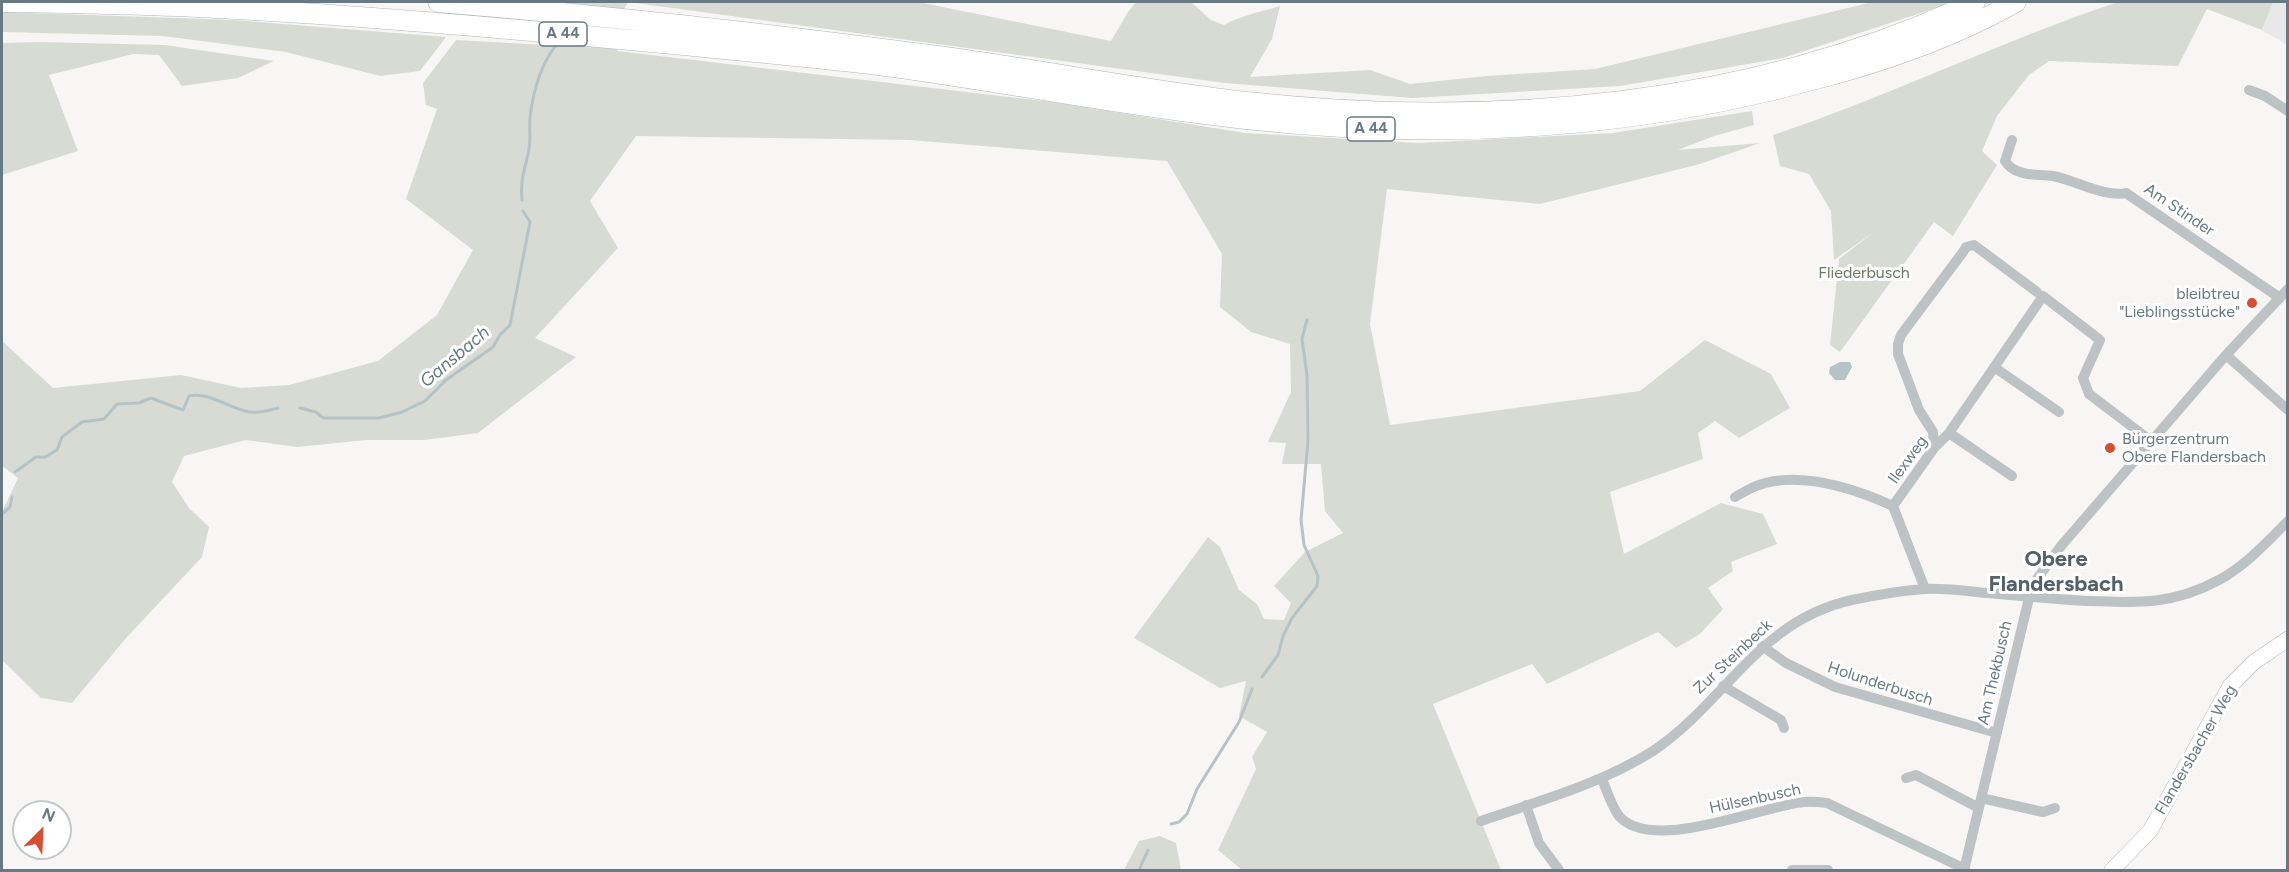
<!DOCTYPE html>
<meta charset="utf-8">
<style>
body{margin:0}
#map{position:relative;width:2289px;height:872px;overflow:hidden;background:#f7f6f4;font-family:Figtree,sans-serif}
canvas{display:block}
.frame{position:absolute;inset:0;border:3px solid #677983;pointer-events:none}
.north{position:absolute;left:12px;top:800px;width:60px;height:60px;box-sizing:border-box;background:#fff;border:2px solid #c2c9cd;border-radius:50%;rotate:24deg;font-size:16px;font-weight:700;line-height:24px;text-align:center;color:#677983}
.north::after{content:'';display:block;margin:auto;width:21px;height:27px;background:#db4c30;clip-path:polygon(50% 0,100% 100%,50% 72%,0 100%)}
</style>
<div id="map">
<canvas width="2289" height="872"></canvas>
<div class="frame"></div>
<div class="north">N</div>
</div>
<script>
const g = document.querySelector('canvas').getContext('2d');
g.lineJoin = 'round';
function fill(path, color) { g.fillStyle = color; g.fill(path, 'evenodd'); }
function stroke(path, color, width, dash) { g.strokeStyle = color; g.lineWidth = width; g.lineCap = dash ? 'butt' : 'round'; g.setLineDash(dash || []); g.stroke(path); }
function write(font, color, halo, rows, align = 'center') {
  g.font = font + ' Figtree,sans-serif'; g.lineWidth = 6; g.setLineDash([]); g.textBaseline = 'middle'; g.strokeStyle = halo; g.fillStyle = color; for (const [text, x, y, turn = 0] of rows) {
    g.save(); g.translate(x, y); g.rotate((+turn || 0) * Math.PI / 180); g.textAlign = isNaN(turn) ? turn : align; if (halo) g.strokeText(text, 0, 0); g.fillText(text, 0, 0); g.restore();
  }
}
fill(new Path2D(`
 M2273,2H2287V45L2262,30Z`), '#e7e8e7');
fill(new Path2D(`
 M551,2H918L1111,41L1128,12L1136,2H1191L1211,20L1224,25C1242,15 1261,12 1280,6L1272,39L1250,77L1370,70L1410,84L1487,76L1595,69L1873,2H1949L1939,7L1783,58L1620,86L1412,98L1225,83L628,2L624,9L617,51L1052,102L1245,133L1419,143L1613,133L1752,111L1754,125L1714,136L1678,150L1760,143L1700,164L1540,204L1387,189L1370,324L1390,425L1640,391L1705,340L1771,374L1790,408L1739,438L1715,421L1698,433L1703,459L1610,492L1624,554L1721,503L1763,514L1777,544L1731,562L1733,571L1708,588L1723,609L1700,634L1676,648L1658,632L1547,684L1532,664L1433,704L1501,870H1242L1218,850L1256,769L1252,757L1267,732L1239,716L1246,681L1220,688L1134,638L1208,537L1220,547L1239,590L1257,604L1264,619L1284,620L1291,603L1274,586L1305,552L1343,533L1325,511L1321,464H1282L1286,443L1268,442L1291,392L1290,344L1251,332L1220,307L1222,254L1167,161L909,140L636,136L590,201L618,248L535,338L576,357L478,433L424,440H366L297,447L246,440L184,456L172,482L189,508L209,527L202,557L127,637L72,703L41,698L2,660V512L18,478L2,466V341L53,388L181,375L241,388L289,385L378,361L437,315L473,250L406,199L437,109L426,105L423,83L456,40L547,45L548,11Z
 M2118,2H2273L2262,30L2207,9L2178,66L2049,61L2029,75L1997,116L1982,151L1997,165L1953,236L1934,222L1840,352L1830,345L1839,259L1874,232L1834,260L1831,211L1809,174L1780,166L1773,135C1890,96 2001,41 2118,2Z
 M2,12L233,20L446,37L420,71L380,76L286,52L163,36L2,32Z
 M39,42L165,45L274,61L238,78L182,86L159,55L133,54L49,75L78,151L2,175V43Z
 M1160,836L1176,843L1181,870H1124L1139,841Z`), '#d7dbd3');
fill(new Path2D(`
 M1840,362H1850L1852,367L1845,380H1835L1829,373L1830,367Z`), '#b5c3c6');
stroke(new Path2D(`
 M522,200C520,178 525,170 529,149C531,139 529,128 530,117C533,91 542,59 560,41
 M300,408L316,412L323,418H379L402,412L425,401L446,380L493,347L500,335L510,325L530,222L523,211
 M15,472L36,457H45L57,450L62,437L82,422L104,419L117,404L139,403L151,398L183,410L189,396C208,392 226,406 245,411C256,414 267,411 278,408
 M2,514L10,507L12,497
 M1262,677L1278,655L1283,636L1292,618L1317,586L1318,576L1304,545L1301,520L1308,441L1307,375L1302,339L1307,320
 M1171,824L1179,822L1187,814L1197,789L1239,722L1252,689
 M1139,870L1148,850`), '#b5c3c6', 3);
const secondary = new Path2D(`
 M2112,870L2150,831L2230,686L2254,662L2288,639`);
const motorway = new Path2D(`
 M2,2C73,3 145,4 217,8C336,14 456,24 575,35C674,44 772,53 871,64C997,80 1121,106 1246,119C1437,140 1631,130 1816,79C1885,61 1954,37 2016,2
 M438,2C610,16 781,35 952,58C1051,72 1148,91 1247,102C1491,129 1751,107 1975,2`);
stroke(secondary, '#b2b8bc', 16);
stroke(motorway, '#b1b6b8', 21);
stroke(new Path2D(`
 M2249,90L2265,96L2288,111
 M2012,140L2005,161C2009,167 2013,170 2020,172C2030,176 2042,174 2053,176C2075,180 2105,198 2126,193L2280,298
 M2226,355L2288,410
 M1994,367L2059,412
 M1949,433L2012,476
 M1934,448L1933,432L1919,410L1898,354V344L1901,335L1963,252L1966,247L1974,245L2037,292
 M1735,497C1742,493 1749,489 1756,486C1799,470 1853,488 1893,506L1925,589
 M1893,506L1934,448L1949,433L2043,296L2100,340L2083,378L2089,394L2151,441
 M1762,646L1786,663L1835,687L1997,733
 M1723,686L1781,720L1784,728
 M1906,778L1916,775L1979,808
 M1602,779C1607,791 1611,805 1619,816C1652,854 1761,806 1804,802C1812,801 1820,802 1827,803L1965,869
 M1981,798L2043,812L2055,808
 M1526,805L1539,843L1559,870
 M1481,821C1539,801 1601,784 1653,751C1725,703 1759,620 1852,600C1875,595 1901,591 1924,589C1945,588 1967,591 1987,593C2021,596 2054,599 2087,601C2137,603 2173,605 2219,580C2245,566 2267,542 2288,521
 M1792,870H1828
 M1964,870L2029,598L2037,579L2061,546L2226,355L2288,289`), '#bdc2c5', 10);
stroke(secondary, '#fff', 15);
stroke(motorway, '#fff', 20);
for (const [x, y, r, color] of [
 [2252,303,6,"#db4c30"],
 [2110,448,6,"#db4c30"]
]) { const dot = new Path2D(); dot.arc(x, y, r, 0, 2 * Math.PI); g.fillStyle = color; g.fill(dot); stroke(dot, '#fff', 2); }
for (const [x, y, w] of [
 [563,34,48],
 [1371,129,48]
]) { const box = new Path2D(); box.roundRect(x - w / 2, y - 12, w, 24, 4.5); g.fillStyle = '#fff'; g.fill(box); stroke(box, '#677983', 1.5); }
write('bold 15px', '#677983', null, [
 ["A 44",563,34],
 ["A 44",1371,129]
]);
write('16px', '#677983', '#fff', [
 ["Am Stinder",2179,210,34],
 ["Ilexweg",1908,460,-54],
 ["Zur Steinbeck",1733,657,-43],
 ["Am Thekbusch",1995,673,-77],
 ["Holunderbusch",1880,684,18],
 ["Flandersbacher Weg",2196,750,-60],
 ["Hülsenbusch",1755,799,-12]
]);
write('16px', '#6b7b66', '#fff', [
 ["Fliederbusch",1864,273]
]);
write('16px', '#677983', '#fff', [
 ["bleibtreu",2240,294],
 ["\"Lieblingsstücke\"",2240,312],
 ["Bürgerzentrum",2122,439,"left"],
 ["Obere Flandersbach",2122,457,"left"]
], 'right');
write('italic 18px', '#637a7f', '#fff', [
 ["Gansbach",455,357,-40]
]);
write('bold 22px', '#556169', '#fff', [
 ["Obere",2056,560],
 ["Flandersbach",2056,585]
]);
</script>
